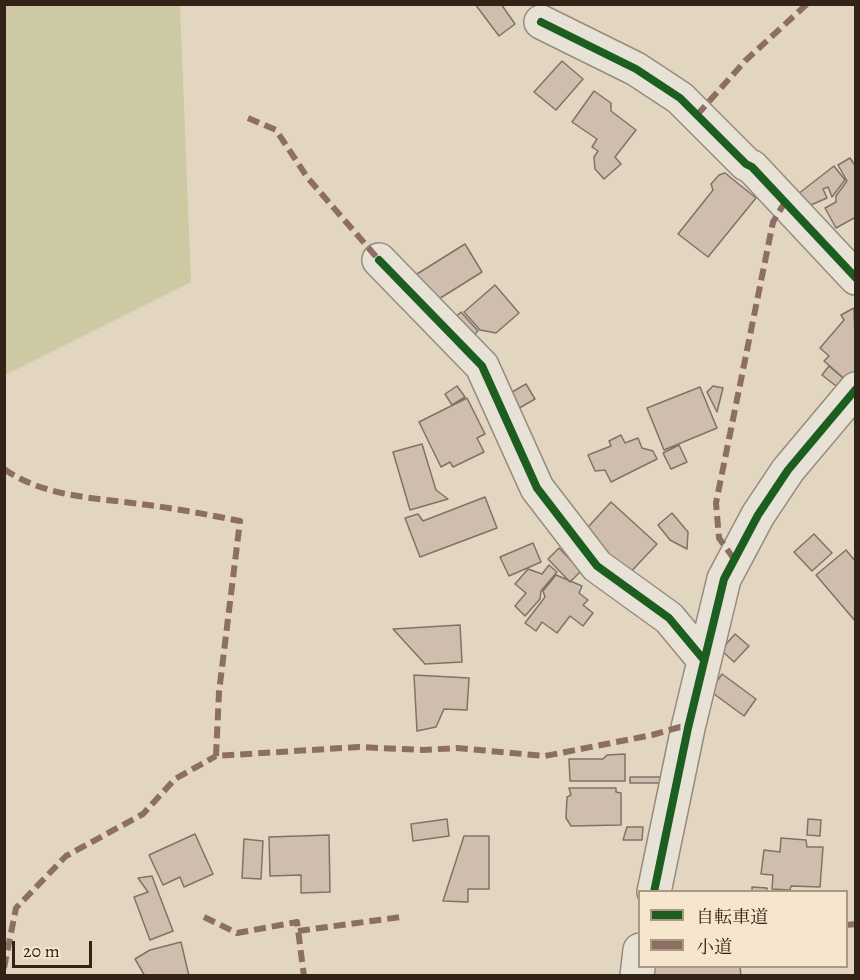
<!DOCTYPE html>
<meta charset="utf-8">
<style>
body{margin:0}
#map{position:relative;width:860px;height:980px;overflow:hidden;background:#e3d6c0;font-family:Alegreya,"Noto Serif JP",serif}
canvas{display:block}
.frame{position:absolute;inset:0;border:6px solid #332316;pointer-events:none}
.legend{position:absolute;left:638px;top:890px;width:210px;height:78px;box-sizing:border-box;background:#f6e6cd;border:2px solid #a89884;margin:0;padding:8px 10px;list-style:none;font-size:18px;color:#332316}
.legend li{display:flex;align-items:center;gap:12px;height:30px}
.legend b{width:30px;border:2px solid #a89884}
.scale{position:absolute;left:12px;top:941px;width:80px;height:27px;box-sizing:border-box;border:3px solid #332316;border-top:0;padding-left:8px;font-size:18px;line-height:21px;white-space:nowrap;color:#332316;-webkit-text-stroke:4px #f6e6cd;paint-order:stroke}
</style>
<div id="map">
<canvas width="860" height="980"></canvas>
<div class="frame"></div>
<ul class="legend">
<li><b style="height:8px;background:#1b5e20"></b>自転車道</li>
<li><b style="height:8px;background:#8d6e63"></b>小道</li>
</ul>
<div class="scale">20 m</div>
</div>
<script>
const g = document.querySelector('canvas').getContext('2d');
g.lineJoin = 'round';
function fill(path, color) { g.fillStyle = color; g.fill(path, 'evenodd'); }
function stroke(path, color, width, dash) { g.strokeStyle = color; g.lineWidth = width; g.lineCap = dash ? 'butt' : 'round'; g.setLineDash(dash || []); g.stroke(path); }
fill(new Path2D(`
 M5,4L180,5L191,282L5,375Z`), '#ccc9a3');
const building = new Path2D(`
 M475,4H501L515,24L499,36Z
 M562,61L583,79L556,110L534,92Z
 M594,91L611,103V111L636,130L615,157L621,164L604,179L595,169L594,157L598,151L592,147L597,139L572,122Z
 M850,158L856,167V217L836,228L825,208L836,202V196L847,181L838,165Z
 M834,166L845,180L832,197L828,187L823,189L827,198L804,208L798,194Z
 M725,173L756,198L708,257L678,234L713,190L711,184L719,175Z
 M465,244L482,272L426,307L409,279Z
 M495,285L519,313L496,333L480,330L464,312Z
 M854,308L856,371L847,381L824,361L829,356L820,348L844,320L841,315Z
 M461,312L478,331L465,343L448,324Z
 M829,366L843,378L836,386L822,375Z
 M526,384L535,399L509,414L500,399Z
 M457,386L465,397L452,405L445,394Z
 M713,386L723,388L717,412L707,392Z
 M700,387L717,428L664,450L647,408Z
 M467,398L485,434L477,438L484,452L453,467L450,462L441,467L419,422Z
 M621,435L625,443L638,438L642,448L653,451L657,459L611,482L605,470L595,471L588,455L611,446L609,441Z
 M422,444L436,490L448,499L410,510L393,452Z
 M679,445L687,462L671,469L663,453Z
 M485,497L497,528L420,557L405,518L418,514L423,521Z
 M611,502L657,544L624,579L578,538Z
 M672,513L688,532L687,549L670,540L658,525Z
 M814,534L832,553L812,571L794,552Z
 M533,543L541,562L509,576L500,557Z
 M559,548L581,571L570,582L548,559Z
 M846,550L856,562V622L816,575Z
 M549,565L557,572L541,591L540,599L525,616L515,606L526,593L515,584L528,569L542,574Z
 M556,575L582,586L579,593L588,600L583,605L593,613L583,626L570,616L557,633L542,622L536,631L525,623L545,597L543,591Z
 M460,625L462,662L425,664L393,629Z
 M735,634L749,646L734,662L721,650Z
 M722,674L756,699L744,716L710,691Z
 M414,675L469,678L467,710L444,709L436,727L417,731Z
 M625,754V781H570L569,759H603L607,755Z
 M630,777H662V783H630Z
 M569,788H616V792L621,793V825L571,826L566,818L567,797L571,795Z
 M447,819L449,836L413,841L411,824Z
 M808,819L821,820L820,836L807,835Z
 M627,827H643L642,840H623Z
 M195,834L213,874L184,887L180,877L163,885L149,855Z
 M329,835L330,892L301,893V875L270,876L269,837Z
 M464,836H489V889H468V902L443,901Z
 M781,838L806,840L807,847H823L820,887L791,886L790,890L772,889L773,875L761,874L764,850L780,852Z
 M244,839L263,841L261,879L242,878Z
 M152,876L173,931L150,940L134,897L148,892L138,878Z
 M752,887L767,888V892H752Z
 M181,942L189,976H145L135,959L150,950Z
 M655,966H740L741,976H653Z`);
fill(building, '#cfbdae');
stroke(building, '#7d7467', 1.5);
const minor = new Path2D(`
 M541,22L636,69L680,98L746,164L752,167L856,278
 M379,260L482,366L537,488L597,566L669,618L704,660
 M654,892L688,728L724,579L758,515L788,470L856,389
 M637,976L640,950`);
stroke(minor, '#958c7f', 36);
stroke(minor, '#e8e1d6', 33);
stroke(new Path2D(`
 M697,115L745,61L807,4
 M248,118L276,130L307,177L379,260
 M4,469C45,498 100,498 148,505C179,509 209,515 240,521L219,692L216,756L359,747L423,750L457,748L545,756L652,735L680,727L688,728
 M734,559L719,538L716,503L773,222L785,202
 M204,917L237,933L297,922L304,976
 M846,925L856,924
 M298,931L401,917
 M4,968L16,908L66,856L143,814L175,779L216,756`), '#8d6e63', 6, [12, 6]);
stroke(new Path2D(`
 M541,22L636,69L680,98L746,164L752,167L856,278
 M379,260L482,366L537,488L597,566L669,618L704,660
 M654,892L688,728L724,579L758,515L788,470L856,389`), '#1b5e20', 8);
</script>
